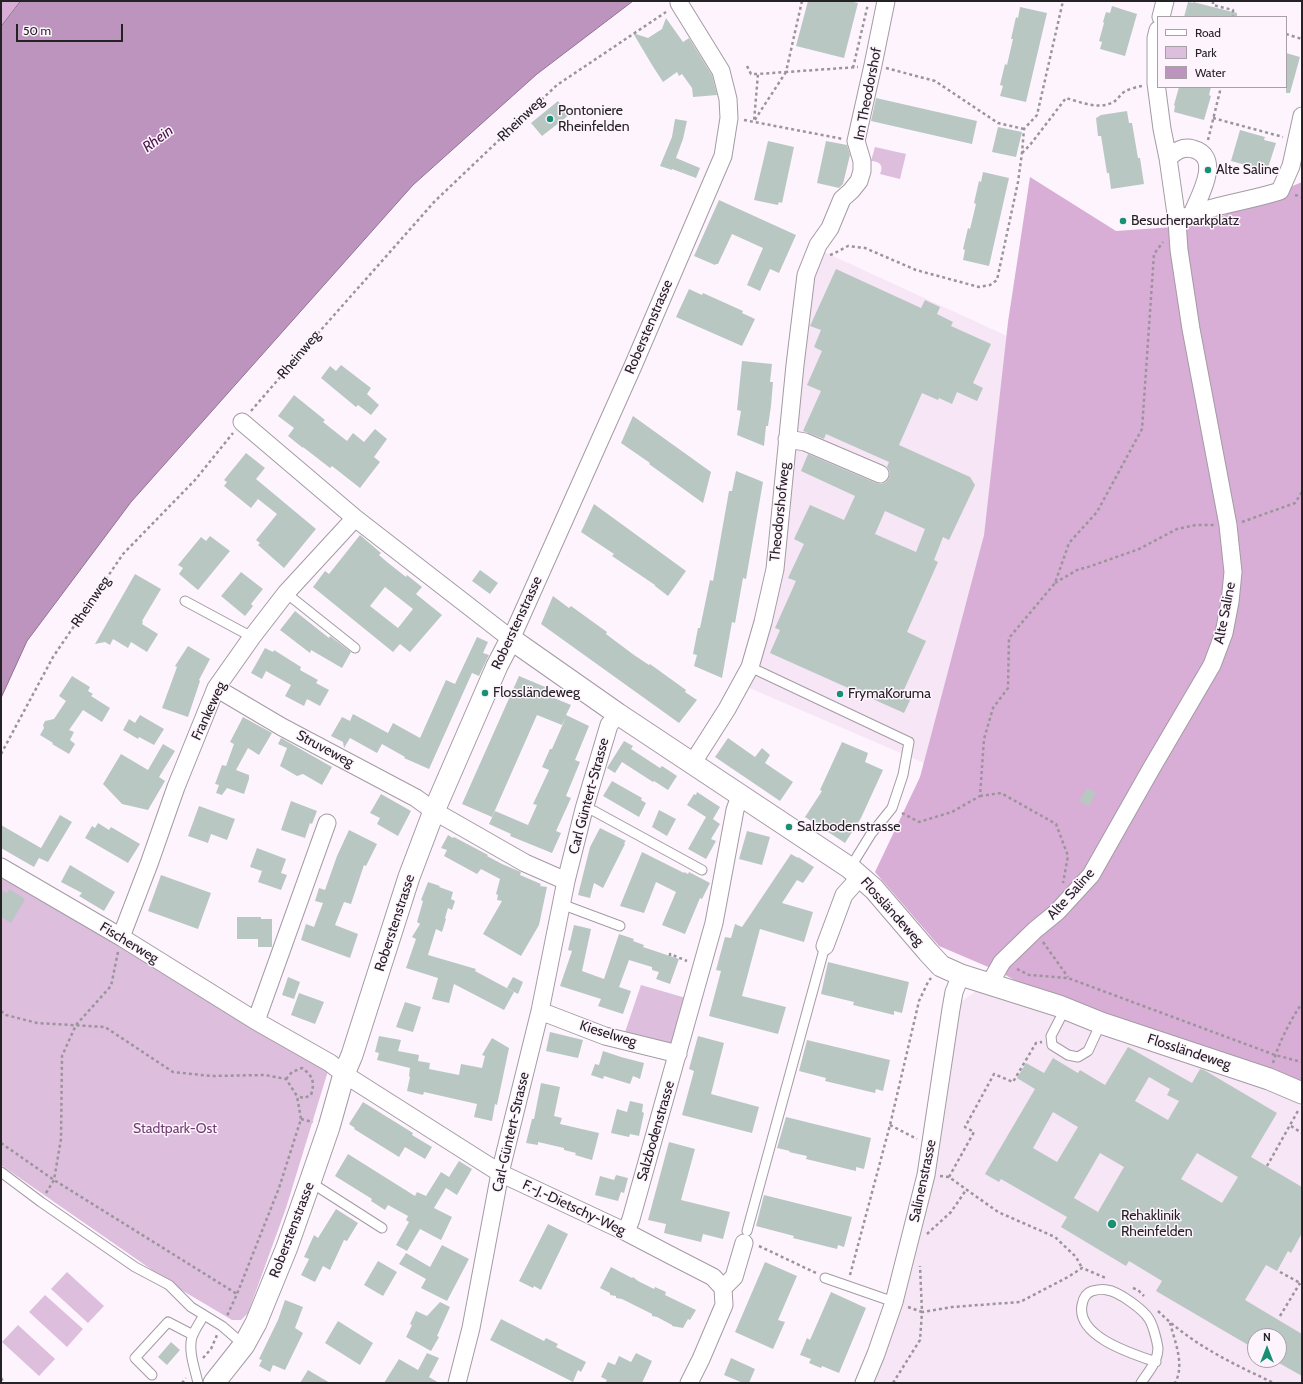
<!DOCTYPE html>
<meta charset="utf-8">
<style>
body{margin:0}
#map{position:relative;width:1303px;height:1384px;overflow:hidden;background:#fef4fe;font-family:Cabin,sans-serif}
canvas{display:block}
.frame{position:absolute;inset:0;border:2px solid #252225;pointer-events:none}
.legend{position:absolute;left:1157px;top:16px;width:130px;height:72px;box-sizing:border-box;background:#fef4fe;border:1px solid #a7a0a7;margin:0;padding:5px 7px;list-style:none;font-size:12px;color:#252225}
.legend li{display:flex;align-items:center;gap:8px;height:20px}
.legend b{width:20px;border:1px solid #a7a0a7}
.north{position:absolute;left:1247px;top:1328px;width:40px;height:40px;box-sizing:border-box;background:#fef4fe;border:1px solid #a7a0a7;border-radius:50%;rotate:0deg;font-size:11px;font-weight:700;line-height:16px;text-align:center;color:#252225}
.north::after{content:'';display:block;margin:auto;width:14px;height:18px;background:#189074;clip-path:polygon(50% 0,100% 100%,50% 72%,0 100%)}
.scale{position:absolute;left:16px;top:24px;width:107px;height:18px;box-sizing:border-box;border:2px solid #252225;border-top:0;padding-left:5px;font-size:12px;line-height:14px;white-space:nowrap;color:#252225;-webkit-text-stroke:3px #fef4fe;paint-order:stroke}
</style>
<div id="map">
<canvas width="1303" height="1384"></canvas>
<div class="frame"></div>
<ul class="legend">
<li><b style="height:5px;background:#fff"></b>Road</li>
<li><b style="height:11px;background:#ddbedd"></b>Park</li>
<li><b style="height:11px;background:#bd94bd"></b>Water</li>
</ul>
<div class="north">N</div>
<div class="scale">50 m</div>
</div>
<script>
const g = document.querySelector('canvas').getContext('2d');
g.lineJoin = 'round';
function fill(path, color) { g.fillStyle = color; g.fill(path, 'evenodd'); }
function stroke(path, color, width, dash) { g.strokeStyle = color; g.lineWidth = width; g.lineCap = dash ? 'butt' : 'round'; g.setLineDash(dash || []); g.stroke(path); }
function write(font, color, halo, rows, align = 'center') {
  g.font = font + ' Cabin,sans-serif'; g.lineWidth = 3; g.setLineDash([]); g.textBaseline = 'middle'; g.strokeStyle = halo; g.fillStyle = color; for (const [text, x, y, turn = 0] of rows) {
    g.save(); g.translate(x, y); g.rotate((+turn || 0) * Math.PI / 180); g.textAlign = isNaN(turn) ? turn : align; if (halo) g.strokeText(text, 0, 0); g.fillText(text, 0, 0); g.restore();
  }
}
fill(new Path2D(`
 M822,251L1007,336L984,535L924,763L747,687L775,606L810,281Z
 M976,991L1051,1011L1252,1083L1302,1105V1383H873L906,1293L939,1154L961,1002ZM1255,1336H1279V1360H1255Z`), '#f6e6f6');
fill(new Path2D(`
 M875,147L906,154L900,179L880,174C884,166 880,161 871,161Z
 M1,875L328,1071L286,1208L248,1313L241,1320H232L178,1288L1,1165Z
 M641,985L686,998L673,1042L667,1044L624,1035Z
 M67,1272L104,1306L88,1323L51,1289Z
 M45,1295L83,1329L67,1347L29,1312Z
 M18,1325L55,1359L39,1376L2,1342Z`), '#ddbedd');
fill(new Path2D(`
 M1,1H21L1,27Z
 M1030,177L1116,231L1201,225L1302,182V1083L1025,986L1000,972L939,946L875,872L920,777L984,535L1008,322Z`), '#d8aed7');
const water = new Path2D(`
 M21,1H633L537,74L413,185L131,502L27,641L1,698V27Z`);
fill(water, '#bd94bd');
stroke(water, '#8f728f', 1);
fill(new Path2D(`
 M808,1H849L858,3L844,58L796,46Z
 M1188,2L1193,3V2L1237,13V17H1184Z
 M1112,6L1137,14L1125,56L1100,49L1102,42L1099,41L1104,23L1103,22L1106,12L1110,13Z
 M1020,7L1047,13L1026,102L1000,96L1003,86L1000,85L1005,64L1007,65L1013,39H1011L1016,17L1018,18Z
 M666,18L683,42L689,38L712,75L717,95L693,97L692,88L682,74L679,76L677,72L663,82L652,65L633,33L648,38L662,29Z
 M1286,53L1300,57L1290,93H1286Z
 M1179,87H1211L1209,95L1211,96L1204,120L1174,112L1175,106L1174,105Z
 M876,98L977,121L972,144L871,121Z
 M558,101L569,115L542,136L531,123Z
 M1127,111L1129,123H1132L1138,158H1140L1144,184L1111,189L1109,173H1107L1101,136H1098L1096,118L1101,115Z
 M675,119L687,121L683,139L676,158L700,168L696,178L672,169V170L660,166L672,137Z
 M998,127L1022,132L1016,157L992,152Z
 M1240,130L1265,137L1264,140L1276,143L1266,174L1248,169L1249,166L1231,161Z
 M768,141L794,147L782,203L779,202L778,205L754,200Z
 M826,141L847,145L850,155L843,184L839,188L817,183Z
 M983,172L1009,178L989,266L963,260L965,250L963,249L968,228L970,229L976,204L974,203L979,181L981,182Z
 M719,200L796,235L779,273L770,269L760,291L747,285L763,248L732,234L718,264H716L715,265L694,256Z
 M836,269L921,308L925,300L940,307L937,314L953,322L951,326L991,344L973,383L983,388L977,401L957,392L952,404L939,398L938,400L922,393L899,445L970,477L975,485L949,540L943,537L934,560L938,562L907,632L926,641L903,692L912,696L904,713L770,653L780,630L775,628L796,581L788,578L804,544L794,539L810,505L844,520L855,496L801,471L808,454L876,483L881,484L886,482L889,478L890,472L887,467L889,462L826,434L824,439L803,431L821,391L807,385L822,351L814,347L821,330L810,326ZM885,511L925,529L916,552L875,534Z
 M689,289L702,295L703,293L743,311L742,313L755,319L742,346L676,317Z
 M742,361L772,364L770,382H773L771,406L768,426H766L764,446L737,435L741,411L737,410Z
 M341,365L371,388L367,394L379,405L371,415L358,405L356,407L321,378L330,366L336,371Z
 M294,395L325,420L323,422L347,441L353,433L364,442L375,429L387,439L374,457L380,462L360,488L332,466L330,468L303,447V448L288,436L294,428L278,416Z
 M633,416L711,472L703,503L649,464L650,463L621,443Z
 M246,453L265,468L256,479L316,529L284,568L258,545L260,543L256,540L277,514L258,499L251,508L224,486L227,482L224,480Z
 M736,471L763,482L746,579L743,578L735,623L732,622L722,678L694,666L697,655L693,654L698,628H700L710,580L713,581L715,570L729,491H732Z
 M594,504L686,571L668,596L655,586V585L612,556L614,554L581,532Z
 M360,535L381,553L379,555L387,562L406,577L407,575L422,587L416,594L442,615L410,652L400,644L393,652L313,587L325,571L329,574ZM385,587L413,609L398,628L370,606Z
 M210,536L230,551L198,590L179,574L183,568L178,565L201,537L206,541Z
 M480,570L498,583L490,594L472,581Z
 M241,572L263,589L251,604L253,606L245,616L221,596Z
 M135,574L161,589L142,621L143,622L142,624L158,634L147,652L131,642L128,648L113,639L110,645L105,642L95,644Z
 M553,596L569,608L571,606L607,632L606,634L634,655L649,665L650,664L686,690L685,692L697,700L679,723L541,624Z
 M295,611L329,638L330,636L351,652L342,668L311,650L310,653L280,630Z
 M477,637L488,642L483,653L489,655L479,676L472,673L429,769L404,758L405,757L382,744L377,753L350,738L344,748L343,742L331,736L342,717L350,721L353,714L388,733L393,723L420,738L446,680L455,684Z
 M188,646L210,659L199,680L200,681L188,717L162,708L177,667L175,666Z
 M265,648L273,652L274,650L301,667L300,670L318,680L316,683L329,690L320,706L307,699L304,706L285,696L291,685L266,671L262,679L251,673Z
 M72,676L90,687L88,691L93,694L91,696L110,708L102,722L83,710L69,730L74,732L70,740L75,744L69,754L52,744L53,743L40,735L44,728L43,725L45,721L54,719L66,701L59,696Z
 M519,676L550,689L547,695L571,705L566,715L589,726L575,760L580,762L566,796L571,798L556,831L561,833L552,853L510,836L511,834L489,824L495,811L528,825L537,805L533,804L549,770L542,767L550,749H552L566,717L562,725L537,715L492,817L462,804Z
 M140,715L164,729L154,745L139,737L138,739L123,730L129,719L135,723Z
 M243,717L272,733L259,755L248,748L236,770L249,775V779L244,794L227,788L222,795L216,793L219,785L215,784L222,765L226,766L234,744L230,742Z
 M281,738L332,767L322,785L303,774L297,776L280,766L287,748L278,744Z
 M728,738L755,757L762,748L770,755L765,763L793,782L780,801L715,757Z
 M624,741L633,746L631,749L660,768L662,766L677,776L668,790L654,781L653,782L622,762L615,773L607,768Z
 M842,742L868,753L865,762L883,770L861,818L845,843L805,817L822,791L820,790Z
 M163,744L175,751L159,777L165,781L148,810L122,804L103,784L121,754L148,770Z
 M612,781L642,798L641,800L646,803L639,817L603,796Z
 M1087,788L1096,793L1089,806L1079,801Z
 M697,792L720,807L713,819L720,824L711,839L716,841L706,859L688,849L706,817L687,805L694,794L696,795Z
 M381,794L411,811L398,836L377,824L380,818L370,813Z
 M291,801L317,811L312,824L310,823L305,838L281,830Z
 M199,806L235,819L227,840L211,834L208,843L188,836Z
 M659,810L676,819L667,836L652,827Z
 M60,815L72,822L48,862L39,858L34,867L1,848V825L41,848Z
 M98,823L109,830L111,827L140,844L128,863L85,838L92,826L95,828Z
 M600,828L626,841L624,843L625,844L603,888L594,883L590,898L578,895L590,847Z
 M349,830L377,844L366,866L364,865L351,904L344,902L335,925L358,934L350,958L301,940L306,924L314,927L323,903L315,901L319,888L325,890L337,856Z
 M747,831L770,837L762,865L739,859Z
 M448,835L453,838L454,837L488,855L487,856L502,864L521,872L520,875L541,884L540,886L547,887L539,925L521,956L483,934L502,901L497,900L498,895L496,894L500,879L481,869L477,874L444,856L447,850L441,848Z
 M257,848L286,859L281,873L287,875L281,890L258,882L262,871L250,867Z
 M642,852L684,873V872L688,874L689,872L710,883L702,899L700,898L685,934L662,925L676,892L656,882L644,913L620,906Z
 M791,854L798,858V857L814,867L803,883L797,880L782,903L813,912L804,942L760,929L742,996L786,1007L778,1034L709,1016L721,971L716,970L725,937L731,938L735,924L742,927Z
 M70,865L115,892L104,911L79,896L82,893L61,882Z
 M161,875L211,893L198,929L148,911Z
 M428,882L440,886L439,887L453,892L451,899L455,901L452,910L448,908L445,918L446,919L442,932L436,929L428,955L476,969L475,971L514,992L504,1010L454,984L449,1003L432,999L438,978L406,968L416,939L412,937L420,924L417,922L423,901L421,900Z
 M9,889L25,899L11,923L1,917V890L7,893Z
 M237,917H261V919H272V947H258V939H237Z
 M574,925L591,929L582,971L604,979L619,934L634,939L633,941L644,945L643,947L679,959L670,984L656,979L659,972L652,970V967L629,960L619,987L631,991L623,1014L598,1006L601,999L560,986L572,951L568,950Z
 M828,962L909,982L902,1013L894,1011V1015L853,1005L854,1002L821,994Z
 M288,977L300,982L294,999L282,995Z
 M513,977L523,982L518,994L507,988Z
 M299,993L324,1002L315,1024L291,1015Z
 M405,1002L421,1007L413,1032L396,1027Z
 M550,1032L583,1040L578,1058L546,1051Z
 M379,1036L401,1040L398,1051L419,1055L418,1061L430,1063L429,1069L459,1075L461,1064L482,1068L485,1056L482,1055L492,1038L509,1048L497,1105L495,1104L492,1121L474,1117L477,1104L424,1092L423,1095L407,1091L410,1077L409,1076L410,1068L377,1060L379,1053L375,1052Z
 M698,1036L724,1043L711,1094L759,1107L752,1133L682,1115L694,1071L689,1069Z
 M807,1040L890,1060L883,1091L876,1089L875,1093L825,1081L826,1078L799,1071Z
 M1128,1047L1192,1083L1200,1069L1204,1070L1277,1113L1251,1157L1302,1187V1233L1291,1253L1288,1251L1277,1271L1266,1265L1245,1300L1302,1334V1376L1279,1363V1336H1255V1349L1156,1291L1162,1281L1129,1261L1126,1266L1061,1227L1067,1217L1001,1179L999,1182L985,1174L1035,1089L1017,1078L1026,1063L1044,1073L1053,1058L1078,1073L1080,1070L1105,1085ZM1149,1077L1170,1089L1167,1095L1179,1101L1168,1120L1135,1101ZM1053,1112L1078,1127L1057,1162L1033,1148ZM1100,1153L1124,1167L1098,1212L1074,1198ZM1197,1153L1238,1177L1222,1203L1181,1179Z
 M603,1051L621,1057L644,1063L640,1079L633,1076L630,1084L604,1076L603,1079L591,1075L595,1064L599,1065Z
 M541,1083L560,1087L554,1116L562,1118L560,1124L599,1133L592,1160L575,1155L576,1153L564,1150V1148L538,1142V1145L526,1143L532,1119H534Z
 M630,1101L643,1104L642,1112L644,1113L639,1136L630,1134L629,1137L611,1133L617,1109L627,1112Z
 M363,1102L413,1133L412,1135L432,1147L425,1159L405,1147L399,1157L354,1129L355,1128L349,1124Z
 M786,1117L871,1138L864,1169L856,1167V1171L806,1159L807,1156L789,1152L790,1151L777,1148Z
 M669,1142L695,1149L681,1200L730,1212L723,1239L703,1234L701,1242L664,1233L666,1224L648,1220Z
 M348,1154L415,1196L417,1192L426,1196L441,1172L449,1177L459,1161L472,1169L457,1195L446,1188L434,1208L452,1217L441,1240L420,1229L407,1251L396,1245L409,1222L406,1220L408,1216L388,1205L385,1210L371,1201L372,1199L335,1176Z
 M616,1175L628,1178L624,1193L621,1192L618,1201L595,1195L600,1176L614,1180Z
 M764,1195L852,1217L844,1247L838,1245L837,1249L793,1238L794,1236L756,1226Z
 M336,1209L358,1223L347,1241L344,1240L330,1270L323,1266L315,1282L301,1275L309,1259L304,1257L314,1235L318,1238Z
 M548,1224L568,1234L541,1290L534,1286L533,1288L519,1281Z
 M442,1245L469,1259L447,1301L421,1288L426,1279L399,1264L406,1253L430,1267Z
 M378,1261L397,1272L383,1296L364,1285Z
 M765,1262L797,1276L778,1320L785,1322L773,1349L735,1332Z
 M611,1267L632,1278L633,1277L638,1281L654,1289L655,1287L666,1292L665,1295L696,1310L690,1320L688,1319L683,1328L672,1326V1325L657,1317L652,1316V1314L622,1299L616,1298V1296L610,1295V1293L600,1288Z
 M831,1292L866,1308L839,1373L822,1366L821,1368L809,1363L811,1359L800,1355L807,1338L810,1340Z
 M285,1300L303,1307L295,1328L303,1333L285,1370L273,1365L270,1372L259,1366L262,1360L259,1359L278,1320Z
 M440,1302L450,1307L437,1336L439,1337L431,1351L406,1337L412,1325L410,1324L416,1311L427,1316Z
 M501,1319L544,1341L546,1338L558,1344L556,1347L586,1362L581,1372L578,1370L573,1382L490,1340Z
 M338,1321L373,1343L360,1365L325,1343Z
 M171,1342L180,1350L167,1365L158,1357Z
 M427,1353L439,1358L429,1377L439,1383H384L399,1359L418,1370Z
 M636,1353L652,1361L642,1383H605L607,1380L601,1377L608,1362L615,1365L619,1356L631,1362Z
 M731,1358L755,1369L749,1383H743L724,1375Z
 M308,1370L330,1383H300Z`), '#b9c7c2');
const service = new Path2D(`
 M286,593L355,648
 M185,601L252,637
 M750,667L909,742L903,775L892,808L871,834L850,868
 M584,809L594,811L702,870
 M561,904L620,926
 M1065,1009L1051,1036L1052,1045L1068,1055L1078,1057L1088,1051L1101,1023
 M1,1172L41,1202L135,1267L169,1285L191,1307L222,1326L244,1345
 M310,1182L382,1228
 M747,1231L825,946
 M825,1278L894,1302
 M152,1375L135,1358L168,1322L193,1335
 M198,1383C195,1369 188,1351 192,1337C195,1329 200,1322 204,1315
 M1141,1383C1148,1372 1158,1362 1158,1348C1157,1341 1153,1325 1149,1319C1144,1310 1118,1291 1107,1290C1104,1289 1096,1290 1092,1291C1086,1293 1083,1299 1082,1305C1076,1337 1133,1354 1156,1362`);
const minor = new Path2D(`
 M1161,17L1165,1
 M1168,158C1176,151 1183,146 1193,149C1223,157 1199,197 1192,214
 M1177,221C1209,205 1246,202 1280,191L1291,166L1302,116
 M242,422L355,518L511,639L633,366L723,156L729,118L728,99L721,71L679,3
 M787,439L805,442L880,474
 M216,688L282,727L416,798L434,811L525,863L566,881
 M692,764L727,709L750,667L763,622L775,569L795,365L806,275L818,245L830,228L842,199L851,191L859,181L862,171V161L856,141L873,65L886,1
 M1,867L121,937L256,1021L330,1063L344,1074L500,1173L626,1232L674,1257L713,1277L723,1288
 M121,937L149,864L176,787L216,688L252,637L286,593L355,518
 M825,946L844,895L860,877
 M990,983L1002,962L1035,930L1057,912L1091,875L1151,769L1212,665L1224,633L1230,602L1233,572L1228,525L1191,329L1179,250L1177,221L1168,158L1162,129L1156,83V38L1158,30
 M540,1011L605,1036L678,1054
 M256,1021L327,823
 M626,1232L631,1219L714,923L735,810L740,796
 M723,1288L734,1277L744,1243
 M457,1383L471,1328L500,1173L540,1011L566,881L584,809L609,725L618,714
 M689,1383L701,1359L724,1305L723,1288
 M864,1383L876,1354L894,1302L926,1175L951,1009L954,992L961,975`);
const tertiary = new Path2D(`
 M214,1383L244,1345L256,1323L287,1247L310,1182L329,1127L344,1074L352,1055L409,877L434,811L497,666L511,639L618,714L850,868L874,889L928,952L941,966L961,975L1059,1006L1101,1023L1269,1079L1302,1093`);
stroke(service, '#a49ba4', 11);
stroke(minor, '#a49ba4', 19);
stroke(tertiary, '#a49ba4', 23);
stroke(new Path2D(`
 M802,1L786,72L858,67
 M1213,1V5L1233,10V17
 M1286,34L1302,39
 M747,66L751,74H758
 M853,68L868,4
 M886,68L935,81L998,123L1024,129
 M786,72L754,121L758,74Z
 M1213,118L1283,137
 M744,120L843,139
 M1208,140L1221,87
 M1022,153L1030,145L1066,98C1081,102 1100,111 1115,101C1118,99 1120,95 1124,92C1129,89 1136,87 1142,86
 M1295,195L1302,197
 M830,255L833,254L848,246L865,248L916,270L979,287L990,285L997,280L1018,182L1022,153L1024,129L1037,115L1063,1
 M251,411L320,331L435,201L557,85L666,12
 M1242,522L1295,503L1302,492
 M1055,583L1077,570L1088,567L1139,549L1177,529L1196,525H1214
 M1,754L53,657L123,554L195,480L233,433
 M980,796L1001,793L1056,824L1068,856L1063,883
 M902,813L919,822L952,812L980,796L984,739L993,708L1008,688L1009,638L1055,583L1069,543L1097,512L1142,429L1154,254L1163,242
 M1043,942L1068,977
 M670,956V954L687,961
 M1017,969L1029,975L1068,978L1275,1055L1302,1062
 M1,1011L6,1015L37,1023L105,1027L173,1072L211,1076L265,1075L286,1079L297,1096L301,1119L279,1188L237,1294L227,1316
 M1273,1063C1279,1042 1290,1021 1302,1003
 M286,1079L292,1072L302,1068C313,1076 315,1082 311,1095L304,1098L297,1096
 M301,1119L313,1122
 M890,1125L917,1139
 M1291,1126L1302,1133
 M1,1143L54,1180L237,1294
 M1267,1166L1299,1109
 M940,1176L949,1177L998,1212L1055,1237L1076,1257L1082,1268
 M949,1177L974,1132L965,1127L994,1074L1013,1082L1036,1043L1042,1042
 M46,1193L54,1180L61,1139L62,1056L76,1025L111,986L118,952
 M927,1234L951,1212L966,1190
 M759,1246L816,1273
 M1280,1272L1302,1284
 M850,1275L890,1125L919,1001L928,982L931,978
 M1133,1288L1138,1290L1144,1296
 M908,1307L922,1312L920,1266
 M1158,1311C1191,1344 1233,1364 1274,1383
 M1280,1316L1300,1283
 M1170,1323C1175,1342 1185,1365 1175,1383
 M203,1358L211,1349L217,1335
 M1,1378L4,1383
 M182,1383L186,1378
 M893,1383L920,1340L922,1312L952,1307L1020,1302L1068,1277L1082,1268L1106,1278`), '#9b959b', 2.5, [3, 3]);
stroke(service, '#fff', 9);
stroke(minor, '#fff', 17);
stroke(tertiary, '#fff', 21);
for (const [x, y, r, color] of [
 [550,119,4,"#189074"],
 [1208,170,4,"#189074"],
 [1123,221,4,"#189074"],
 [485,693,4,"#189074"],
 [840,694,4,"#189074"],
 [789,827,4,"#189074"],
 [1112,1224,5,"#189074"]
]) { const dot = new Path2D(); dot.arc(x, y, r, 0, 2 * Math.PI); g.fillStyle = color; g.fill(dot); stroke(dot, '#fef4fe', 1.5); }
write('14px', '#252225', '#fef4fe', [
 ["Im Theodorshof",868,94,-79],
 ["Rheinweg",521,119,-44],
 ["Roberstenstrasse",649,327,-67],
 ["Rheinweg",299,355,-50],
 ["Theodorshofweg",780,512,-84],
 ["Rheinweg",91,602,-56],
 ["Alte Saline",1225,613,-79],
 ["Roberstenstrasse",517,623,-65],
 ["Frankeweg",209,711,-65],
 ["Struveweg",325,749,28],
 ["Carl Güntert-Strasse",589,796,-75],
 ["Alte Saline",1071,894,-48],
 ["Flossländeweg",892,912,48],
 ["Roberstenstrasse",395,923,-72],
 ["Fischerweg",129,943,31],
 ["Kieselweg",608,1034,17],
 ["Flossländeweg",1189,1052,18],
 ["Salzbodenstrasse",656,1131,-74],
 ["Carl-Güntert-Strasse",511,1132,-77],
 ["Salinenstrasse",923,1181,-78],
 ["F.-J.-Dietschy-Weg",574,1208,25],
 ["Roberstenstrasse",292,1230,-69]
]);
write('14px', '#252225', '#fef4fe', [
 ["Pontoniere",558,111],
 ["Rheinfelden",558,127],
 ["Alte Saline",1216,170],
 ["Besucherparkplatz",1131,221],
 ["Flossländeweg",493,693],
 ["FrymaKoruma",848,694],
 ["Salzbodenstrasse",797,827],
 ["Rehaklinik",1121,1216],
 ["Rheinfelden",1121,1232]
], 'left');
write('14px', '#713d72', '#fef4fe', [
 ["Stadtpark-Ost",175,1129]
]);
write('italic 15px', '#4a194b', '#fef4fe', [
 ["Rhein",158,139,-37]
]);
</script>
